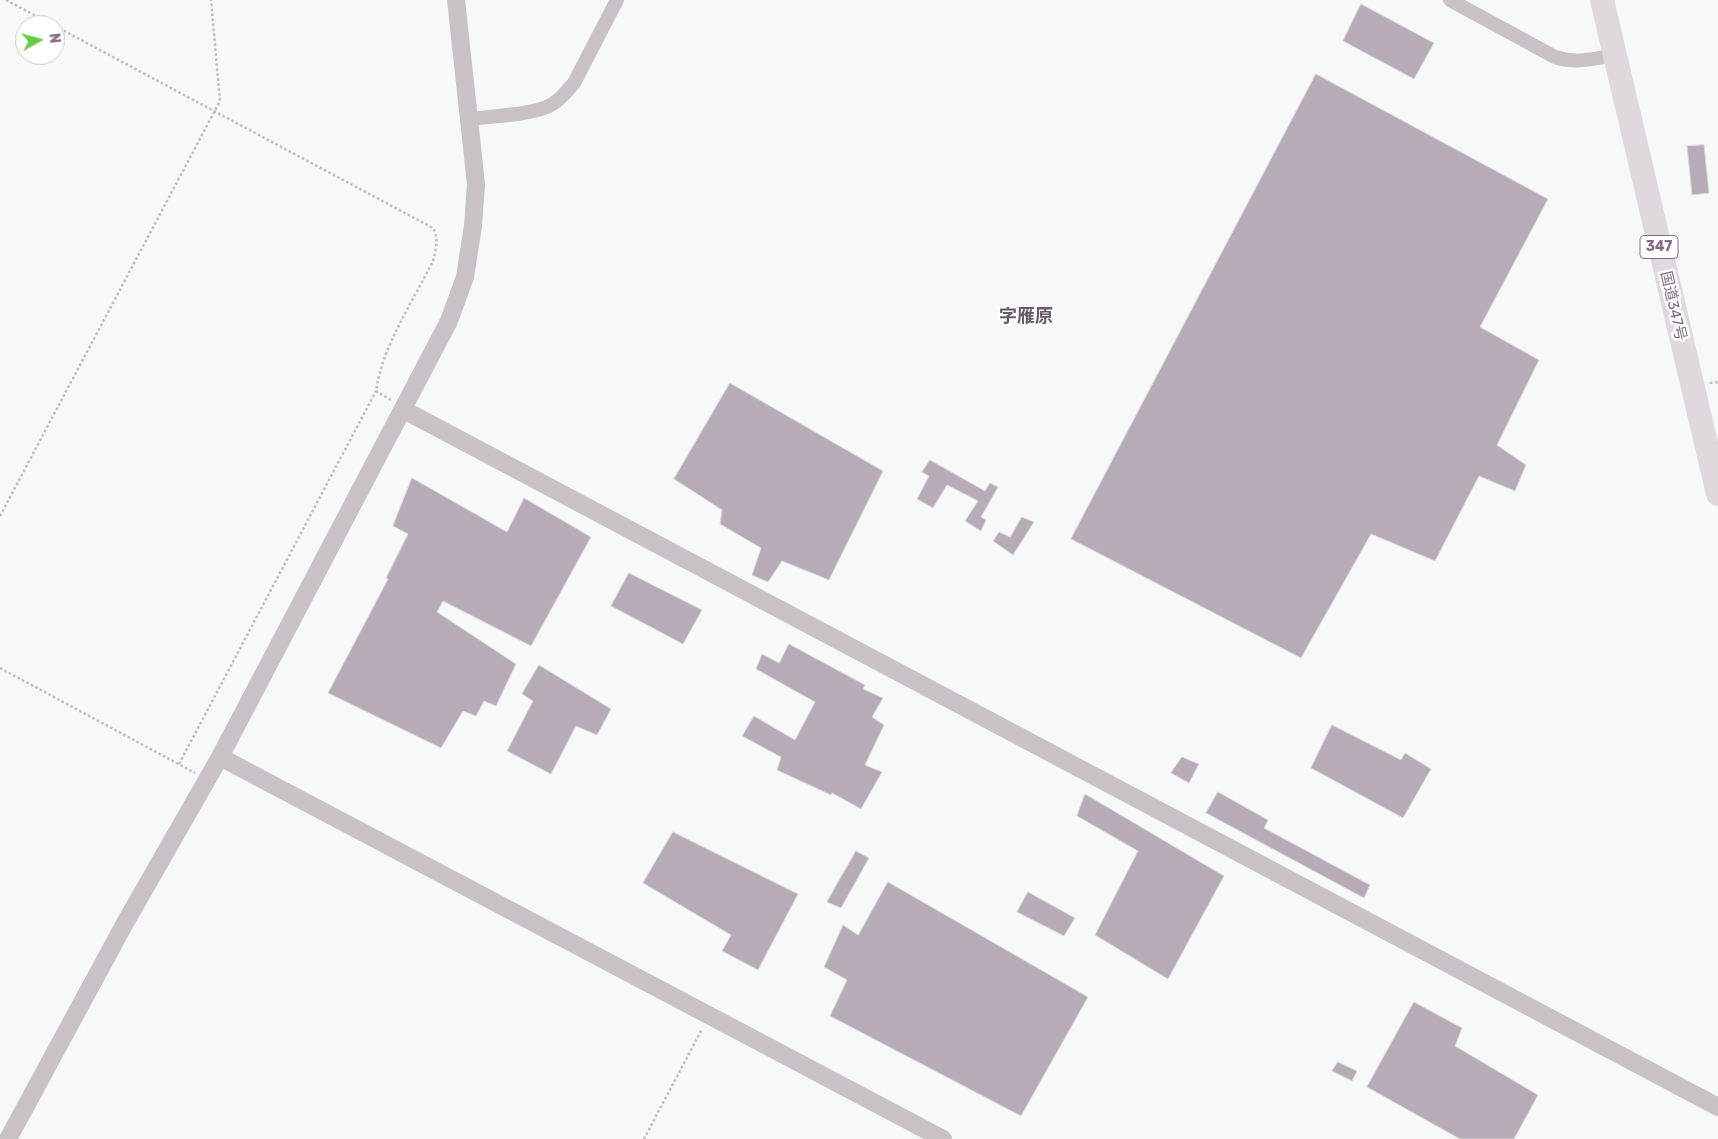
<!DOCTYPE html>
<meta charset="utf-8">
<style>
body{margin:0}
#map{position:relative;width:1718px;height:1139px;overflow:hidden;background:#f7f9f8;font-family:Rubik,sans-serif}
canvas{display:block}
.north{position:absolute;left:15px;top:15px;width:50px;height:50px;box-sizing:border-box;background:#fff;border:1px solid #cec4ce;border-radius:50%;rotate:83deg;font-size:14px;font-weight:700;line-height:20px;text-align:center;color:#846c84}
.north::after{content:'';display:block;margin:auto;width:18px;height:22px;background:#65cd43;clip-path:polygon(50% 0,100% 100%,50% 72%,0 100%)}
</style>
<div id="map">
<canvas width="1718" height="1139"></canvas>
<div class="north">N</div>
</div>
<script>
const g = document.querySelector('canvas').getContext('2d');
g.lineJoin = 'round';
function fill(path, color) { g.fillStyle = color; g.fill(path, 'evenodd'); }
function stroke(path, color, width, dash) { g.strokeStyle = color; g.lineWidth = width; g.lineCap = dash ? 'butt' : 'round'; g.setLineDash(dash || []); g.stroke(path); }
function write(font, color, halo, rows, align = 'center') {
  g.font = font + ' Rubik,"Noto Sans JP",sans-serif'; g.lineWidth = 5; g.setLineDash([]); g.textBaseline = 'middle'; g.strokeStyle = halo; g.fillStyle = color; for (const [text, x, y, turn = 0] of rows) {
    g.save(); g.translate(x, y); g.rotate((+turn || 0) * Math.PI / 180); g.textAlign = isNaN(turn) ? turn : align; if (halo) g.strokeText(text, 0, 0); g.fillText(text, 0, 0); g.restore();
  }
}
const building = new Path2D(`
 M1361,4L1434,43L1414,79L1343,41Z
 M1316,74L1548,199L1480,327L1539,360L1497,445L1526,465L1515,491L1479,476L1435,561L1371,534L1301,658L1071,539Z
 M1704,145L1709,193L1692,195L1687,146Z
 M730,383L883,471L829,580L782,561L768,582L752,575L761,548L720,524L722,510L674,479Z
 M930,460L985,491L990,483L998,487L981,517L986,520L981,531L965,521L978,501L947,485L933,508L917,499L929,476L922,472Z
 M412,478L507,532L524,498L591,537L531,646L443,601L437,612L516,664L496,706L484,701L476,716L463,711L441,748L328,693L388,579L386,578L408,534L393,526Z
 M1022,517L1034,522L1013,555L993,541L999,532L1010,537Z
 M629,573L702,610L683,644L611,606Z
 M789,644L865,685L863,689L883,698L872,717L884,725L865,765L882,772L861,809L832,793L831,795L777,770L781,757L742,736L754,716L795,740L815,702L756,669L762,654L779,663Z
 M539,665L611,709L597,735L576,726L551,774L507,751L533,701L522,694Z
 M1332,725L1401,760L1405,753L1431,769L1403,818L1311,768Z
 M1182,757L1199,764L1189,783L1171,773Z
 M1218,792L1268,820L1264,828L1370,885L1364,898L1206,813Z
 M1085,794L1224,876L1168,979L1095,935L1138,851L1077,816Z
 M673,832L798,894L758,970L722,951L731,935L643,883Z
 M856,851L869,858L841,908L827,902Z
 M888,882L1088,997L1021,1116L830,1016L847,980L824,967L843,925L858,935Z
 M1028,892L1075,918L1064,936L1017,912Z
 M1414,1002L1462,1028L1455,1046L1538,1095L1514,1139H1460L1367,1087Z
 M1338,1062L1357,1071L1352,1081L1332,1071Z`);
fill(building, '#b7abb7');
stroke(building, '#dadbda', 1);
stroke(new Path2D(`
 M6,0L53,25
 M55,26L433,228C439,239 436,249 433,261C413,301 382,347 376,391L391,400
 M1710,383L1718,382
 M0,516L220,101L211,0
 M0,668L195,773
 M179,764L376,391
 M644,1139L702,1029`), '#c0bbc0', 2.5, [2.5, 2.5]);
stroke(new Path2D(`
 M1450,0L1555,57C1576,64 1593,59 1614,55
 M470,119C492,116 532,115 551,105C560,100 567,91 574,83L617,0`), '#c8c1c8', 14);
stroke(new Path2D(`
 M404,410L1718,1107
 M220,757L943,1139
 M8,1139L125,923L220,757L449,321L465,277L473,226L476,184L456,0`), '#c8c1c8', 18);
stroke(new Path2D(`
 M1602,0L1718,494`), '#dfd9df', 24);
for (const [x, y, w] of [
 [1659,247,38]
]) { const box = new Path2D(); box.roundRect(x - w / 2, y - 11.5, w, 23, 4); g.fillStyle = '#fff'; g.fill(box); stroke(box, '#846c84', 1); }
write('bold 14px', '#846c84', null, [
 ["347",1659,247]
]);
write('15px', '#846c84', '#fff', [
 ["国道347号",1673,306,77]
]);
write('bold 18px', '#6a596a', '#fff', [
 ["字雁原",1026,317]
]);
</script>
